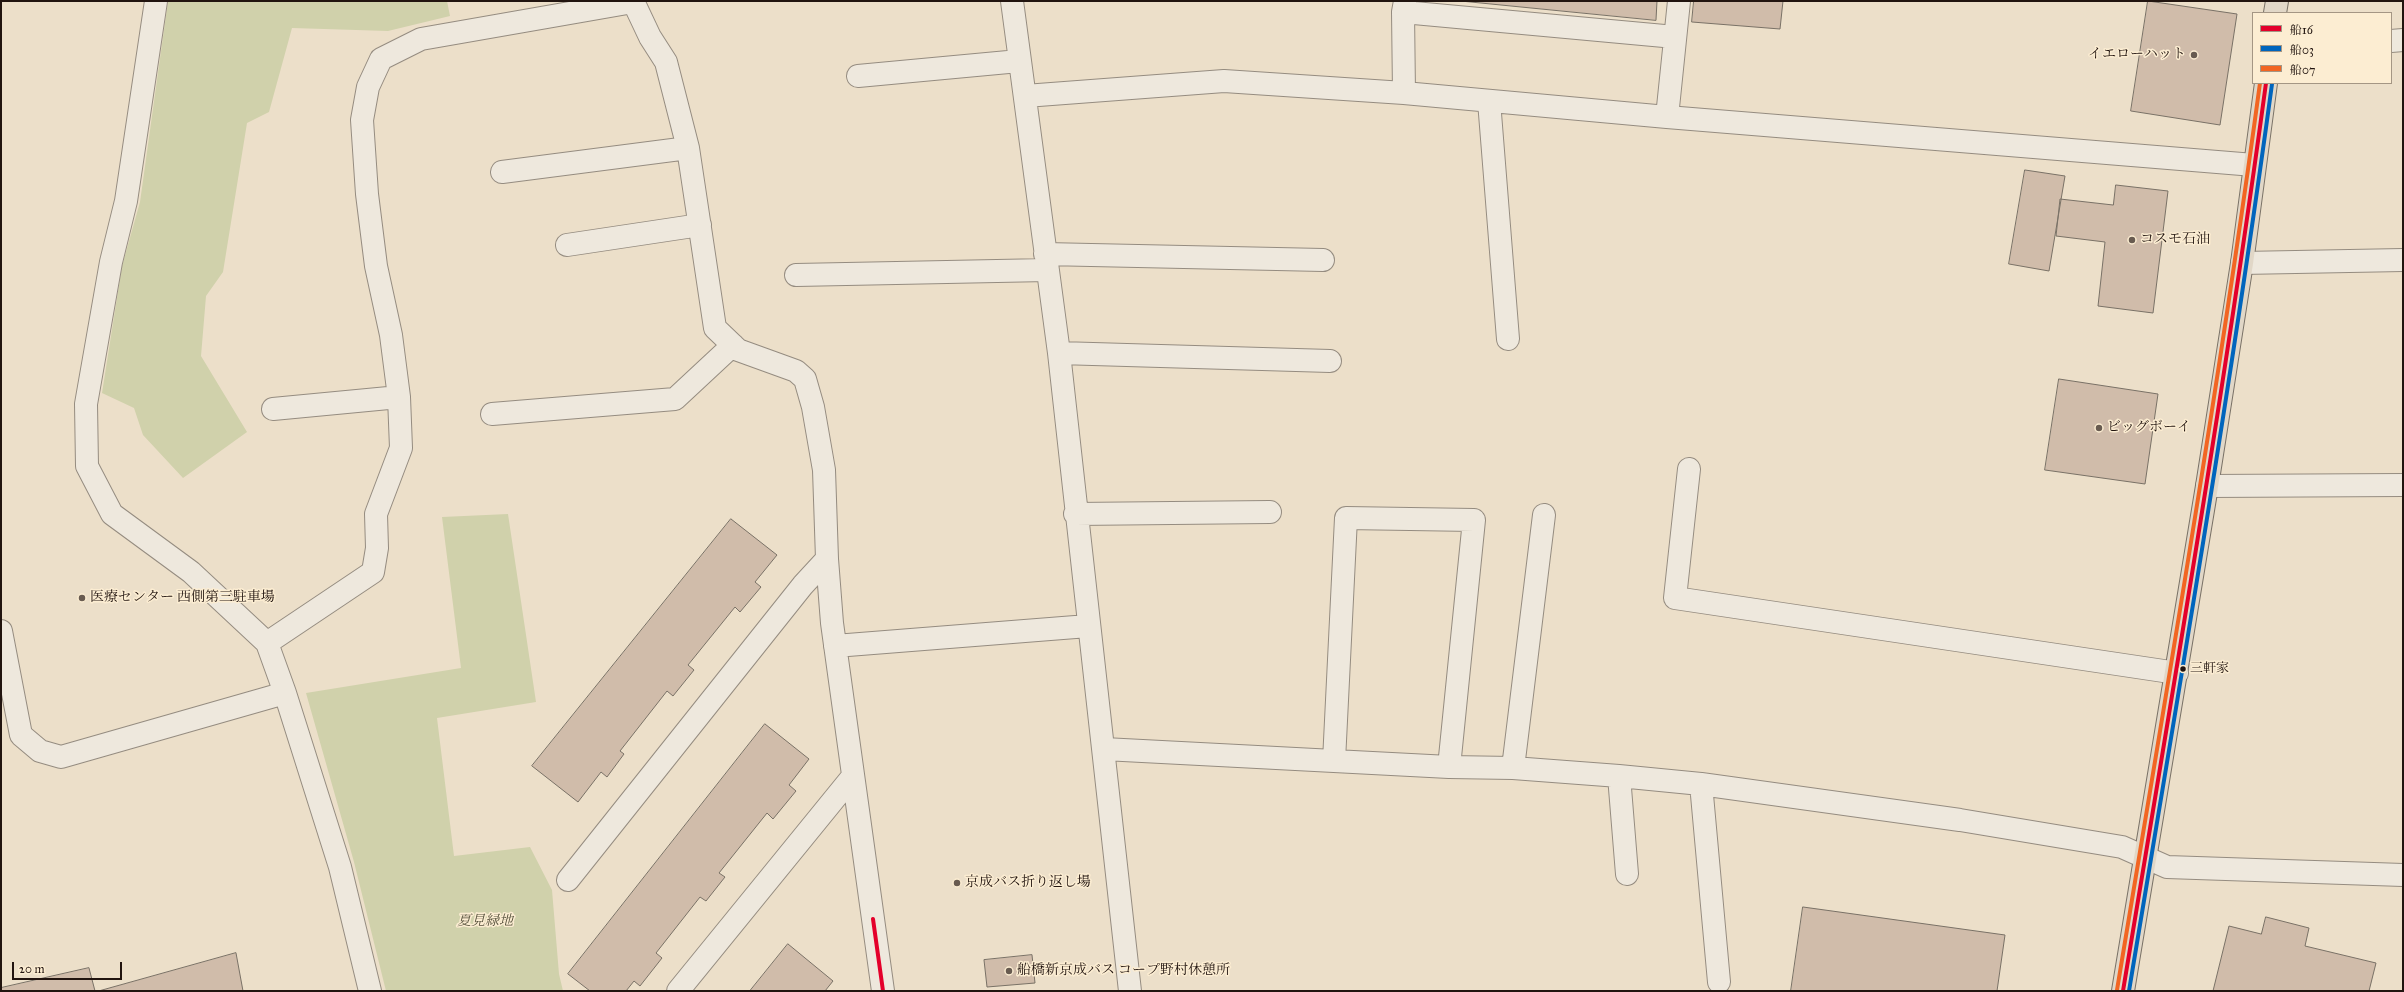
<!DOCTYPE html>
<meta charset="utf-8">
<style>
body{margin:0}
#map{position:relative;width:2404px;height:992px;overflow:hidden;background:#ecdfc9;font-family:"IM FELL Great Primer","Noto Serif JP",serif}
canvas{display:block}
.frame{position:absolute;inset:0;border:2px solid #21140f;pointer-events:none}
.legend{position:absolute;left:2252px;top:12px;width:140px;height:72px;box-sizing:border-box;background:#fcedd2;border:1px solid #a49684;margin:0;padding:5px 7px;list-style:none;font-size:12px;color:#21140f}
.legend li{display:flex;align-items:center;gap:8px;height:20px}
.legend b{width:20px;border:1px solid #a49684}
.scale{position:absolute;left:12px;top:962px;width:110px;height:18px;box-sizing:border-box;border:2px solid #21140f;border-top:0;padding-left:5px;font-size:12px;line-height:14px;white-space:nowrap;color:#21140f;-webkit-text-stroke:3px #fcedd2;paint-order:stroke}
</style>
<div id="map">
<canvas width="2404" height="992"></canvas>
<div class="frame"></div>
<ul class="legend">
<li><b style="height:5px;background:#e4002b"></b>船16</li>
<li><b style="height:5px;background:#0065bd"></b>船03</li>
<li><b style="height:5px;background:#f26522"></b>船07</li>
</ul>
<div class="scale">20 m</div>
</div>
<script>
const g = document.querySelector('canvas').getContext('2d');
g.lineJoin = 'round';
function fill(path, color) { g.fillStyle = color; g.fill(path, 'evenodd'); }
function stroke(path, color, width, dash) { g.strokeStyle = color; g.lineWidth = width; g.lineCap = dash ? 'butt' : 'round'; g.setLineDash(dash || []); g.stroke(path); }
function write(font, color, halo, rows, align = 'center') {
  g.font = font + ' "IM FELL Great Primer","Noto Serif JP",serif'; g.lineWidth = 3; g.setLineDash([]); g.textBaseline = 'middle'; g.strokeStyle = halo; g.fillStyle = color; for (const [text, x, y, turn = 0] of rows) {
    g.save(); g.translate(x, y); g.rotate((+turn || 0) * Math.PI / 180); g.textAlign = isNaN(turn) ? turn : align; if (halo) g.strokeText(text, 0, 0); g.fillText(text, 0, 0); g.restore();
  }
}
fill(new Path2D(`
 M168,1H447L450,16L388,31L292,28L269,112L247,123L223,272L206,296L201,356L247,432L183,478L143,435L134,408L102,393L122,266L140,202Z
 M508,514L536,702L437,718L454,856L530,847L552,890L559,974L563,991H386L354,862L306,693L461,668L442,517Z`), '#d0d1ab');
const building = new Path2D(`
 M1461,1H1657L1656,20Z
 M1694,1H1783L1780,29L1692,22Z
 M2148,1L2237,14L2220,125L2131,111Z
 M2025,170L2065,176L2049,271L2009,264Z
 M2116,185L2168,191L2153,313L2098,306L2105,242L2056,236L2060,199L2113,205Z
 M2059,379L2158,394L2145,484L2045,470Z
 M731,519L777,555L755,582L761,587L740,612L735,607L688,665L694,670L673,696L667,691L620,751L624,754L607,777L601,772L578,802L532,766Z
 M765,724L809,759L789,785L796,791L773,819L767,813L719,873L725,877L706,901L700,897L656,953L662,958L640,986L634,981L626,991H590L568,974Z
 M1803,907L2005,935L1997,991H1791Z
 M2266,917L2309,928L2305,946L2376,963L2369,991H2213L2229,926L2261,934Z
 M788,944L833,981L825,991H750Z
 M236,953L243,991H99Z
 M1032,955L1035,983L987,987L984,960Z
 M89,968L95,991H1V988Z`);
fill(building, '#d0bcaa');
stroke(building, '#797166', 1);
const minor = new Path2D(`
 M156,1L126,201L111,262L86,404L87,466L112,514L191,572L267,643L285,693L340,867L370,991
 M633,1L650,37L666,62L688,148L715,328L738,350L796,371L805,379L813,407L824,470L827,559L832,623L883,991
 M1012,1L1059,353L1130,991
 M1405,1L1403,12L1404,93L1667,117L2254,165
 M1403,12L1675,37
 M2391,41L2403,40
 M858,76L1019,61
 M1025,96L1224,81L1404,93
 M1489,101L1508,339
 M1667,117L1679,1
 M502,172L688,148
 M567,245L700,225
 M1045,254L1323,260
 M2242,263L2403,260
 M796,275L1047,270
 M1059,353L1330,361
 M273,409L399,397
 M492,414L675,399L733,345
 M1689,469L1675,598L2177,673
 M2207,486L2403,485
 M1075,514L1270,512
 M1,631L21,735L40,751L61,757L285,693
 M267,643L373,572L377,548L376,514L401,448L399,397L391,335L376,266L367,194L362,120L368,87L381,59L421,39L633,2
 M835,646L1088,626
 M1104,749L1449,767L1513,768L1619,776L1701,784L1960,820L2122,847L2167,867L2403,875
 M1334,761L1346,518L1474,520L1449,767
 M1513,768L1544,515
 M1619,776L1627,874
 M1701,784L1719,982
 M568,880L803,585L827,559
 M678,991L853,776`);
const major = new Path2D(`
 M2275,13L2277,1
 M2123,991L2207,486L2242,263L2266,83`);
stroke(minor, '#958c80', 24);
stroke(major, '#797166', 24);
stroke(minor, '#eee8dd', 22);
stroke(major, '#e1d7c7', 22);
stroke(new Path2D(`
 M873,919L883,991
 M2123,991C2173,689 2225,387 2266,83`), '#e4002b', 4);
stroke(new Path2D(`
 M2129,991C2179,689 2231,387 2272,84`), '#0065bd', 4);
stroke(new Path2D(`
 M2117,990C2167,688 2219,386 2260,83`), '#f26522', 4);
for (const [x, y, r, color] of [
 [2194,55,4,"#685b50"],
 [2132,240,4,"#685b50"],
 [2099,428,4,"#685b50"],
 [82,598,4,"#685b50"],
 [2183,669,3.5,"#21140f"],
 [957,883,4,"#685b50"],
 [1009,971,4,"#685b50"]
]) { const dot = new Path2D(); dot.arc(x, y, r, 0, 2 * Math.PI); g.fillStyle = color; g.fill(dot); stroke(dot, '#fcedd2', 1.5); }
write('13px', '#21140f', '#fcedd2', [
 ["三軒家",2190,669]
], 'left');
write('14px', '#21140f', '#fcedd2', [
 ["イエローハット",2186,55,"right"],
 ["コスモ石油",2140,240],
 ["ビッグボーイ",2107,428],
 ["医療センター 西側第三駐車場",90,598],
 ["京成バス折り返し場",965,883],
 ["船橋新京成バス コープ野村休憩所",1017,971]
], 'left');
write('italic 14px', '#57523d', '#fcedd2', [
 ["夏見緑地",485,922]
]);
</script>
